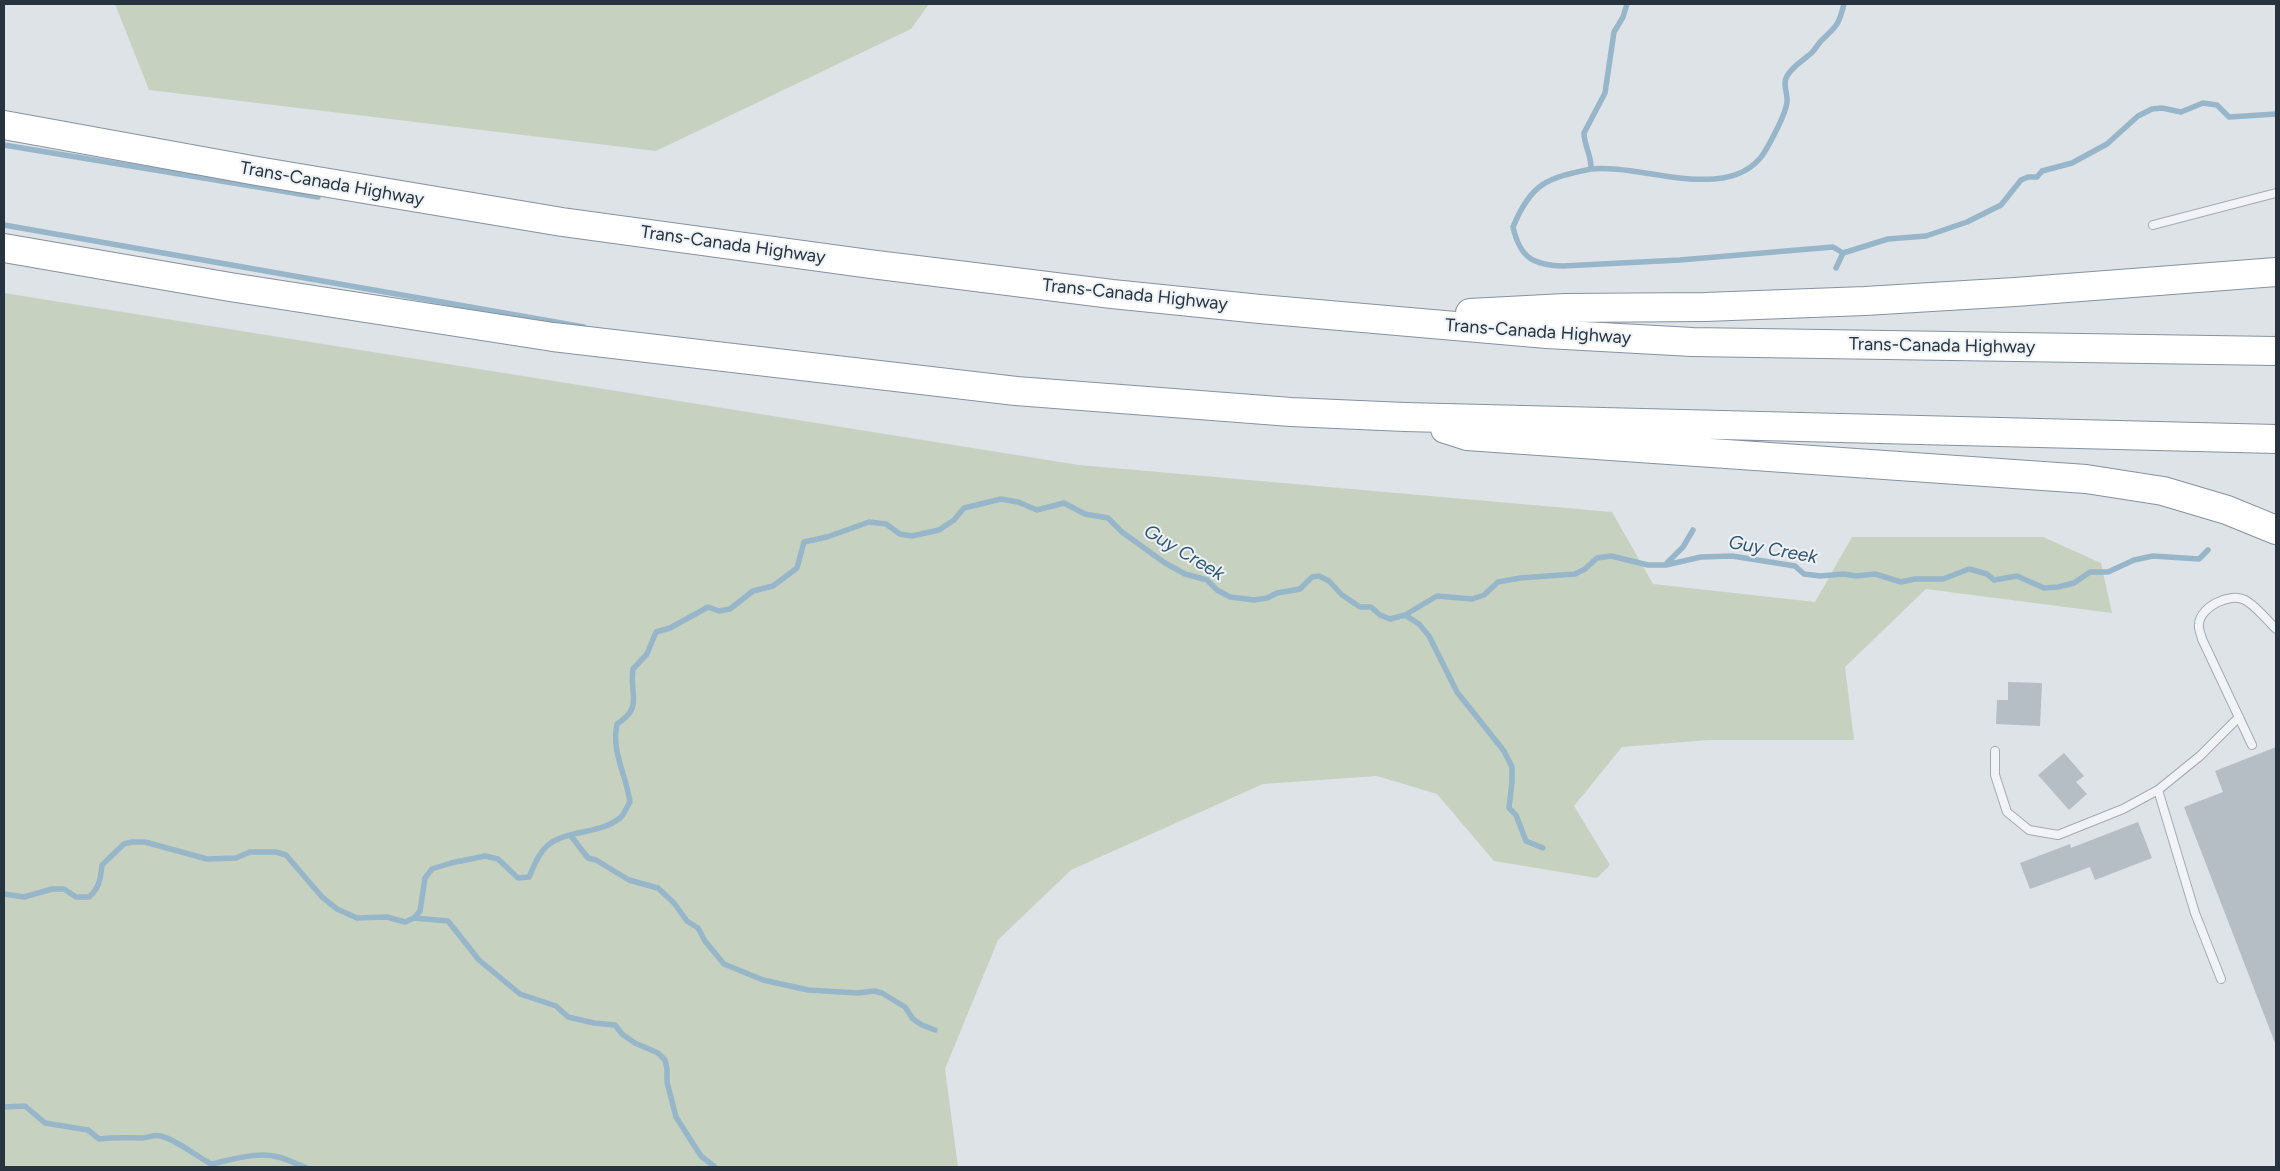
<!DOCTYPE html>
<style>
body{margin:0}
#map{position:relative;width:2280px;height:1171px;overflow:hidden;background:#dee3e8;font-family:Figtree,sans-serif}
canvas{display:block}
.frame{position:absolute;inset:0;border:5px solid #27333f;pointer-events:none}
</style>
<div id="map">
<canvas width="2280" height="1171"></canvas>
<div class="frame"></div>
</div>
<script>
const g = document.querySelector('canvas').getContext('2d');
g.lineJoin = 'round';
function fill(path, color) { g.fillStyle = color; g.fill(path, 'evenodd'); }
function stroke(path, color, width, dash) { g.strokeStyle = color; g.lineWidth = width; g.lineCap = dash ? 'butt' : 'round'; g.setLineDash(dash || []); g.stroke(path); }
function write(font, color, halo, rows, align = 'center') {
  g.font = font + ' Figtree,sans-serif'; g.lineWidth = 4; g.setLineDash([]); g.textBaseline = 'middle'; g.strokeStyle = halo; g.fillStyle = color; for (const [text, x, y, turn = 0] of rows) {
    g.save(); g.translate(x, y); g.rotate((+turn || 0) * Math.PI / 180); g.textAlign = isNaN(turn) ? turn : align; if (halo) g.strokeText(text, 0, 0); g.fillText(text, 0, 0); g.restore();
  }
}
fill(new Path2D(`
 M115,4H929L911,29L656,151L149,90Z
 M4,293L1079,465L1612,512L1653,584L1815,602L1852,537H2043L2101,563L2112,613L1926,589L1845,667L1854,740H1709L1622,747L1574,806L1610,865L1597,878L1494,861L1437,794L1377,776L1263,784L1071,870L998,940L945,1069L958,1167H4Z`), '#c6d2bf');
stroke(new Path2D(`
 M1627,4L1623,17L1614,32L1605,93L1584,133C1584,146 1592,156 1591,169C1547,178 1531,183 1513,227C1520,258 1533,265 1563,266L1680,260L1833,247L1843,253
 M4,145L318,197
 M1591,169C1639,163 1730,205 1764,153C1770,143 1786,114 1787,102C1788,93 1782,84 1787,76C1793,66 1801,62 1809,55C1814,52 1817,45 1821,41C1837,25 1838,27 1844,4
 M4,225L584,327
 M1836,268L1843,253L1888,239L1926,236L1967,222L2001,205L2021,180L2028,177H2037L2042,171L2072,163L2107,144L2138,116L2152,109L2162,108L2181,112L2203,103L2217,105L2229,117L2276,114
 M1667,563L1683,547L1693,530
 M1405,615L1419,624L1429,636L1457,692L1504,751L1512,767V782L1509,808L1516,815L1526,841L1543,848
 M571,836L588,858L596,860L629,880L658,888L674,903L687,921L698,928L705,941L724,964L763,980L808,990L858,993L874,991L882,993L905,1007L913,1019L922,1025L935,1030
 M4,894L24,897L52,889H64L76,897H89C99,889 101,877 102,865L124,844L132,842H145L207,859L236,858L250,852H276L286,855L322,897L337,909L357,918L387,917L405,922L414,918L420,911L425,878L432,869L451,863L485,856L498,859L518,878L529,877C534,866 538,854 547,846C566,829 599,835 620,818C624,815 627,806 630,802C626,774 611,752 617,724C644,707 629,695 633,669L647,654L656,632L670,628L708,607L719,611L730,609L753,591L773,586L797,568L804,542L827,537L869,522L886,524L900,534L912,536L939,530L954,520L964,508L1001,499L1018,502L1037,510L1064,503L1085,514L1108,518L1122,532L1165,563L1185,574L1207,580L1217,590L1230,597L1254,600L1267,598L1277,593L1300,589L1312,577L1319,576L1329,581L1342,595L1360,607H1371L1380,615L1390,619L1405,615L1437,596L1472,599L1484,595L1498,582L1520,578L1575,574L1585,569L1597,558L1611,556L1648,565H1666L1701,557L1732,556L1795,566L1804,574L1820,576L1844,574L1856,576L1875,574L1901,582L1915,579H1943L1969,569L1987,574L1994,580L2017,576L2044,588L2058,587L2074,583L2090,572H2108L2134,560L2153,556L2199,559L2208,550
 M414,918L448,921L479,960L520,994L556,1006L568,1017L594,1023L615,1025L622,1034L635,1043L658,1053L665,1060L667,1069V1082L676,1117L701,1156L715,1167
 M4,1107L25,1106L45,1123L88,1130L99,1139C114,1137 127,1138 142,1138C149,1138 153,1134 161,1136C179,1141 194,1155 211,1164C232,1160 257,1151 278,1157C287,1159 296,1164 305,1167`), '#98b6c9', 5.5);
fill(new Path2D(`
 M2008,682L2042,683L2040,726L1996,724L1997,700H2008Z
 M2276,747V1043H2275L2184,807L2223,792L2215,771Z
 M2064,753L2084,776L2076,782L2087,794L2069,810L2038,775Z
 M2138,822L2152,858L2095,880L2090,867L2030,889L2020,863L2070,844L2071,848Z`), '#b5bdc5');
const service = new Path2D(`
 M2153,225L2276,193
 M2252,745L2202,639C2201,634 2198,629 2199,624C2200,607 2230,592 2245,600C2256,606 2267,620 2276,629
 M1995,751V775L2007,812L2029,830L2058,835L2123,809L2158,790
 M2221,979L2195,913L2158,790L2200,756L2239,717`);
const motorway = new Path2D(`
 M4,125L257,171L562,222L870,264L1112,294L1260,309L1547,334L1692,342L2276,351
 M4,248L230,287L553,337L1016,391L1291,412L1405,417L2276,439
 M1470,313L1565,308L1705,307L1865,301L2015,292L2276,272
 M1445,429L1467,436L2086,479L2163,491L2227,510L2276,530`);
stroke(service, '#a3abb2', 10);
stroke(motorway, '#85929f', 30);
stroke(service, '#f1f3f6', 8);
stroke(motorway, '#fff', 28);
write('18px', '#27333f', '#edf2f6', [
 ["Trans-Canada Highway",332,184,10],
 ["Trans-Canada Highway",733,245,8],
 ["Trans-Canada Highway",1135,295,6],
 ["Trans-Canada Highway",1538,332,4],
 ["Trans-Canada Highway",1942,346,1]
]);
write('italic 19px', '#305674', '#edf2f6', [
 ["Guy Creek",1773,550,10],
 ["Guy Creek",1184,553,31]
]);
</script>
